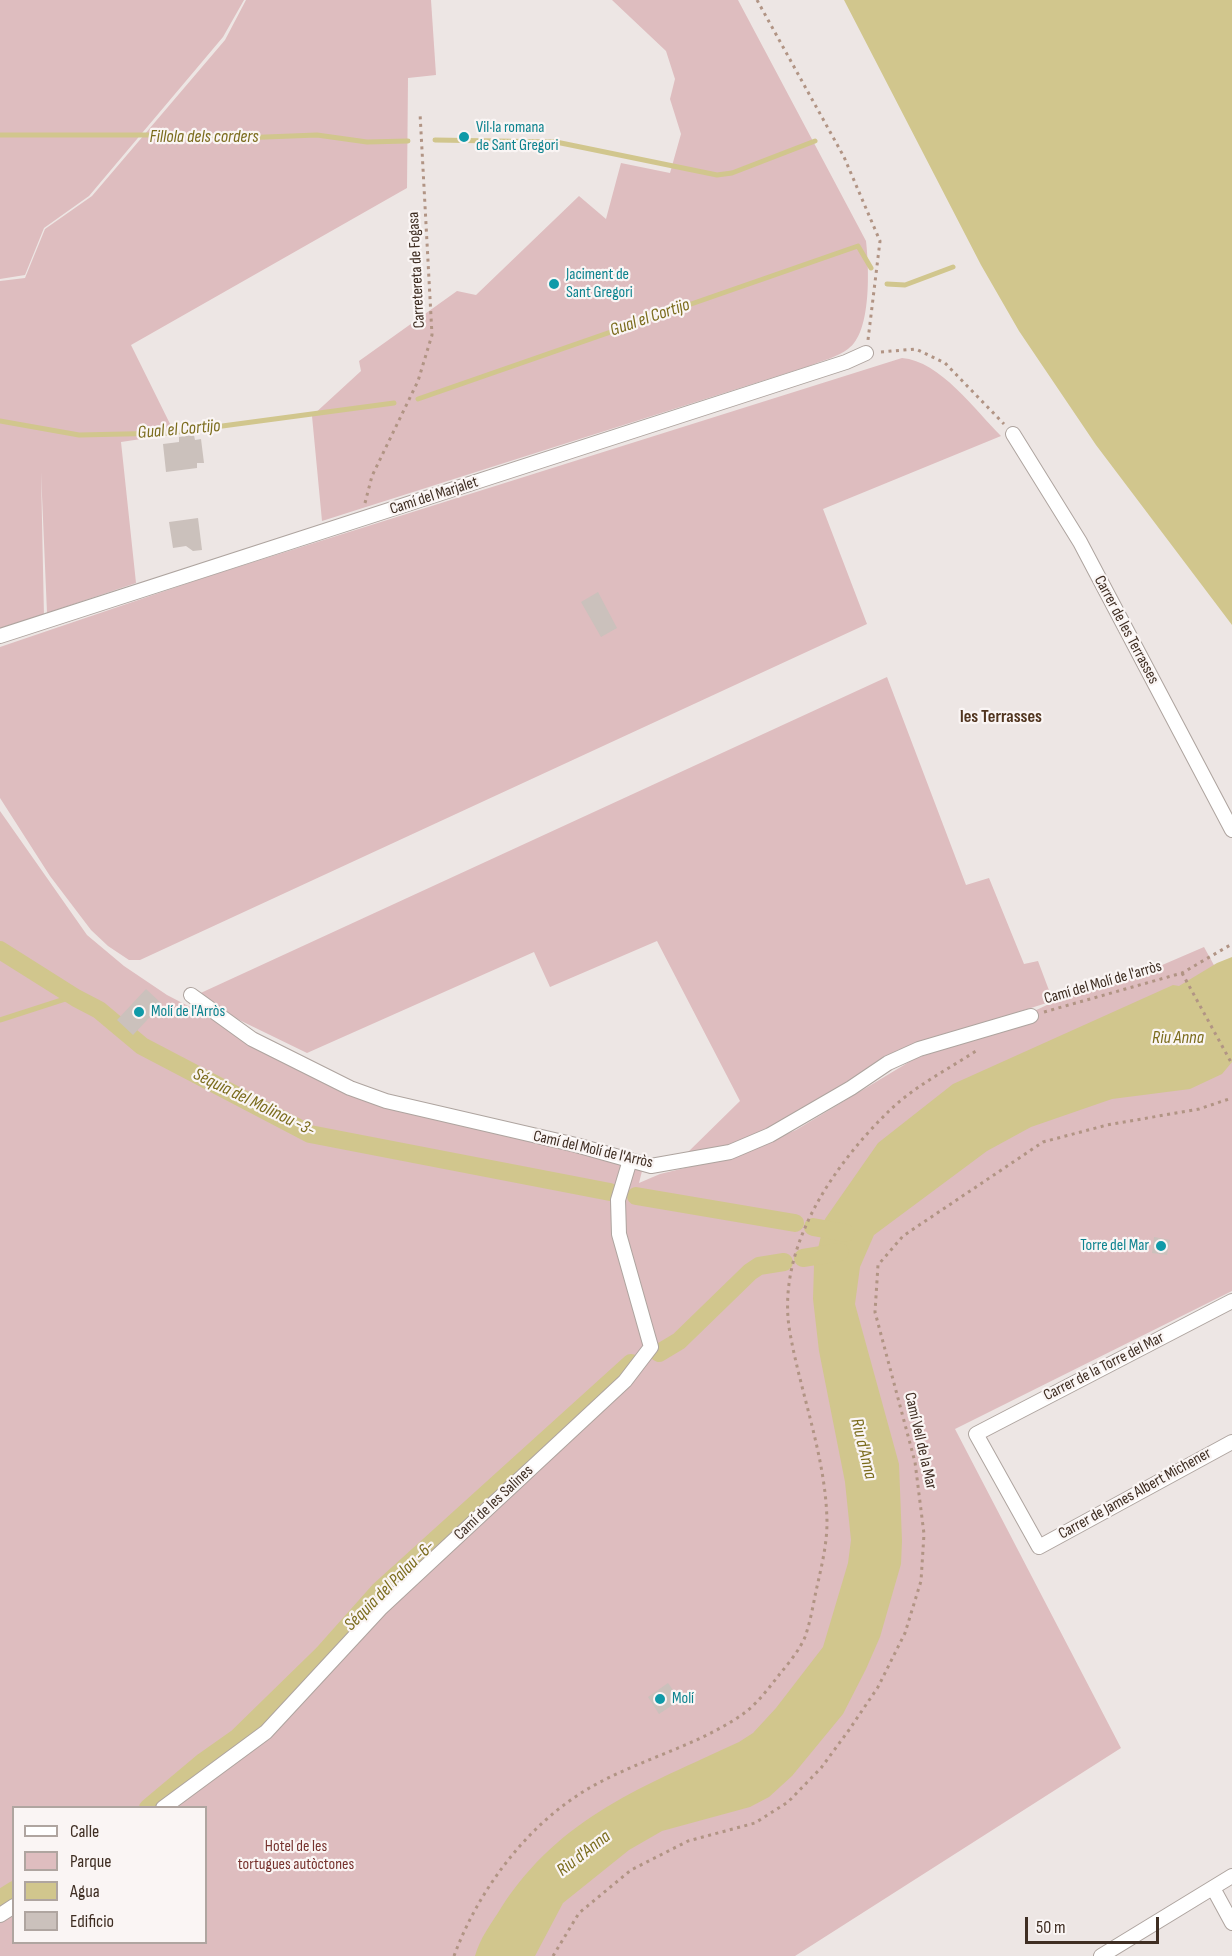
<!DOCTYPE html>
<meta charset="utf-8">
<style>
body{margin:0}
#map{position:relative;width:1232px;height:1956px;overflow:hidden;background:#ede6e4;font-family:"Sofia Sans Condensed",sans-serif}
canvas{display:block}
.legend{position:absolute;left:12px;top:1806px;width:195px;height:138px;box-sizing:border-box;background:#faf5f4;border:2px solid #afa5a0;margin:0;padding:8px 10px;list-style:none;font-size:18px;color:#3f2e23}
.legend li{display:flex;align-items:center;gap:12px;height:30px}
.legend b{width:30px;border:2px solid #afa5a0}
.scale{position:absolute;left:1025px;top:1917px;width:134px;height:27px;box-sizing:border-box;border:3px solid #3f2e23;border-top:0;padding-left:8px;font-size:18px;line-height:21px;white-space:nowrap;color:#3f2e23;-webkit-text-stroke:4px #faf5f4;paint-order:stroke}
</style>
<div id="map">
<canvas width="1232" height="1956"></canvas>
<ul class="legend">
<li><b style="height:8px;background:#fff"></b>Calle</li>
<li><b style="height:16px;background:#debdbf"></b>Parque</li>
<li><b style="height:16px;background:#d1c68d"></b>Agua</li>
<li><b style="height:16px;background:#cbc1bc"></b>Edificio</li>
</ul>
<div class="scale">50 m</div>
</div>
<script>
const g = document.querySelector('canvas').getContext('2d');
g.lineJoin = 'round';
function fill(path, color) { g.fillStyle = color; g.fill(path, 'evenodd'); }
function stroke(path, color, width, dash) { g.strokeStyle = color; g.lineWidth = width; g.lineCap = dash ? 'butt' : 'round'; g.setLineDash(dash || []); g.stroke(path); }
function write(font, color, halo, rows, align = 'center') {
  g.font = font + ' "Sofia Sans Condensed",sans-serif'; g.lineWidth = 4.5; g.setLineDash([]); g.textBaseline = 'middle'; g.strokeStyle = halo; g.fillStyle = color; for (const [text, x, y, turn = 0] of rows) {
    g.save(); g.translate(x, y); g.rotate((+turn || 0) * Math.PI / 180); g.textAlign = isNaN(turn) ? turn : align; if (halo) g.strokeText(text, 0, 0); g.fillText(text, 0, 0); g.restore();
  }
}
fill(new Path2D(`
 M0,0H244L223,37L89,196L44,228L25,275L0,279Z
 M246,0H431L436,75L408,78L407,188L131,345L175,434L121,442L136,583L47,613L41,472L44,617L0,630V281L25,278L45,229L92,196L225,40Z
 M612,0H738L866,241C869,266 872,333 848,349C838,357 821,361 809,366L322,521L312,416L361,371L359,361L457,291L476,295L579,196L606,219L621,163L670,173L681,134L670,99L675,79L666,51Z
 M902,358C940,361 975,410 1001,436L823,509L867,624L140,960H129L108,946L91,930L50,876L0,798V647L206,577Z
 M887,677L966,885L989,878L1024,964L1038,961L1053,1001L898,1050L768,1133L732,1147L686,1154L740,1101L657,941L550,987L534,952L307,1053L192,997Z
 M0,811L87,935L124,966L167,995L348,1089L643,1167L639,1183L660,1174L734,1156L796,1130L914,1059L986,1034L1049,1004L1146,972L1204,947L1232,998V1291L955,1429L1121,1748L795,1956H0ZM14,1808H206V1942H14Z`), '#debdbf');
fill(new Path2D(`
 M844,0H1232V625L1096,445L1019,331L981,265Z
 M1232,957V1062L1222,1074L1190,1089L1112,1099L1031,1127L987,1151L874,1235L860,1267L855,1304L899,1464L902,1541L901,1564L880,1637L866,1669L843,1714L792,1776L769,1797L750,1807L662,1831L629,1850L563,1903L535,1956H475C480,1938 491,1924 501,1908C560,1816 645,1786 739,1742L753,1733L776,1708L823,1647L848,1563L851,1540L845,1482L819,1351L813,1299L814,1265L825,1219L878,1143L953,1084L1173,985L1179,986L1217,963Z`), '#d1c68d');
stroke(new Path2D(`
 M0,135H171L240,138L317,135L367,142L408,141
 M435,140L556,142L717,175L732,173L815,141
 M887,284L905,285L953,267
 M418,399L858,246L871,268
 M0,421L79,435L170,433L394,403
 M0,1020L65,999L76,998`), '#d1c68d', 5);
stroke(new Path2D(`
 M0,950L76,998L99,1010L142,1046L310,1134L610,1192
 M636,1196L795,1223
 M813,1227L846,1233
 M803,1258L840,1252
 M659,1353L679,1341L750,1272L759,1266L784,1262
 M148,1808L204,1761L238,1737L323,1654L379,1591L631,1363
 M0,1899L14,1890`), '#d1c68d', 18);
fill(new Path2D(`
 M194,435L195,440L201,439L204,463H197V468L166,472L163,444L179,442V437Z
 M198,518L202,550L193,551L186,546L173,548L169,522Z
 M598,592L617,628L601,637L581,602Z
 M146,989L162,1004L133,1035L117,1020Z
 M1154,1237L1170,1240L1167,1255L1152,1253Z
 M668,1683L680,1700L659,1714L648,1697Z`), '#cbc1bc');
const street = new Path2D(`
 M1013,434L1080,542L1232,830
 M0,636L846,362L866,353
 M191,995L252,1039L350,1088L386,1101L576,1145L651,1166L730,1152L770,1135L851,1088L888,1063L919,1049L1031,1016
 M1232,1301L976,1434L1039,1547L1232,1442
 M163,1808L266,1732L380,1609L625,1381L651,1347L619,1234L618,1200L630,1160
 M1213,1888L1232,1923
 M0,1915L14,1906
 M1101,1956L1232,1876`);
stroke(street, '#aea49f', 16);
stroke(new Path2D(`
 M757,0L844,157L880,241L868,340
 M881,352L916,349L945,363L1004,424
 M365,503L372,476L418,381L432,335L420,113
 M1182,973L1232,1064
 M1044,1012L1182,973L1232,944
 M454,1956C478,1891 526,1826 586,1790C636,1760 696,1747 743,1714C757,1704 768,1689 779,1675C788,1664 799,1651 805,1637C810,1623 813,1606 816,1591C821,1569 827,1545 827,1522C826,1458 801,1395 790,1333C775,1250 832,1167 888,1112C914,1086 949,1069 979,1049
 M553,1956L579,1913L631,1870L688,1841L755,1823L788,1802L821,1768L849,1730L878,1687L905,1633L921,1581L924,1534L915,1462L875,1312L878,1265L903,1236L1043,1142L1107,1125L1199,1109L1232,1098`), '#b19484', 3, [3, 4.5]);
stroke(street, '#fff', 14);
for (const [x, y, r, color] of [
 [464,137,6,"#0f9aa8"],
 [554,284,6,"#0f9aa8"],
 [139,1012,6,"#0f9aa8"],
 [1161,1246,6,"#0f9aa8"],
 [660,1699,6,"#0f9aa8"]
]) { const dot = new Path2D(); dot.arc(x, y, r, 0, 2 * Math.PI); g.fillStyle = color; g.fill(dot); stroke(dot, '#faf5f4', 2); }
write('16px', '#0d838f', '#faf5f4', [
 ["Vil·la romana",476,128],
 ["de Sant Gregori",476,146],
 ["Jaciment de",566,275],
 ["Sant Gregori",566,293],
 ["Molí de l'Arròs",151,1012],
 ["Torre del Mar",1149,1246,"right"],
 ["Molí",672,1699]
], 'left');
write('16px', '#3f2e23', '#faf5f4', [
 ["Carretereta de Fogasa",417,270,-93],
 ["Camí del Marjalet",434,496,-18],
 ["Carrer de les Terrasses",1126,630,62],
 ["Camí del Molí de l'arròs",1103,983,-16],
 ["Camí del Molí de l'Arròs",593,1150,13],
 ["Carrer de la Torre del Mar",1104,1367,-27],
 ["Camí Vell de la Mar",920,1441,77],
 ["Carrer de James Albert Michener",1135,1494,-29],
 ["Camí de les Salines",494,1503,-43]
]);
write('16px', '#76322d', '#faf5f4', [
 ["Hotel de les",296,1847],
 ["tortugues autòctones",296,1865]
]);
write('italic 18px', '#7b6c1d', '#faf5f4', [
 ["Fillola dels corders",204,137],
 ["Gual el Cortijo",650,318,-19],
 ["Gual el Cortijo",179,430,-5],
 ["Riu Anna",1178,1038],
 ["Séquia del Molinou -3-",254,1103,26],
 ["Riu d'Anna",863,1449,76],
 ["Séquia del Palau -6-",390,1586,-45],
 ["Riu d'Anna",584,1854,-38]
]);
write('bold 18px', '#51351f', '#faf5f4', [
 ["les Terrasses",1001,717]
]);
</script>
